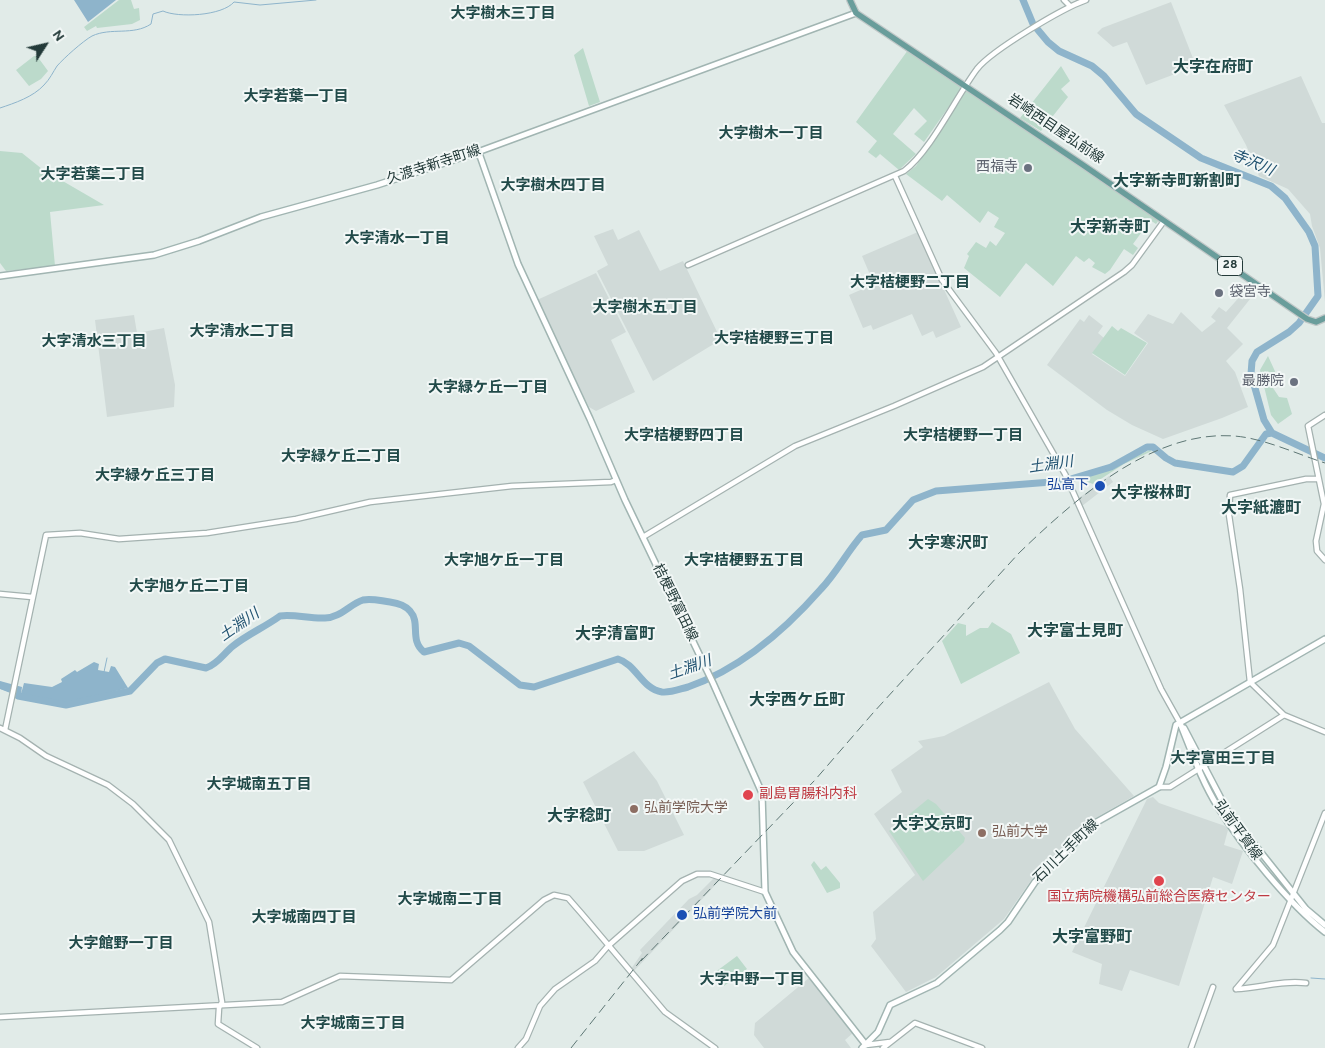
<!DOCTYPE html>
<meta charset="utf-8">
<style>
body{margin:0}
#map{position:relative;width:1325px;height:1048px;overflow:hidden;background:#e1ebe8;font-family:Overpass,sans-serif}
canvas{display:block}
.north{position:absolute;left:20px;top:20px;width:50px;height:50px;-webkit-text-stroke:4px #f2f7f6;paint-order:stroke;rotate:55deg;font-size:14px;font-weight:700;line-height:20px;text-align:center;color:#233a39}
.north::after{content:'';display:block;margin:auto;width:18px;height:22px;background:#233a39;clip-path:polygon(50% 0,100% 100%,50% 72%,0 100%)}
</style>
<div id="map">
<canvas width="1325" height="1048"></canvas>
<div class="north">N</div>
</div>
<script>
const g = document.querySelector('canvas').getContext('2d');
g.lineJoin = 'round';
function fill(path, color) { g.fillStyle = color; g.fill(path, 'evenodd'); }
function stroke(path, color, width, dash) { g.strokeStyle = color; g.lineWidth = width; g.lineCap = dash ? 'butt' : 'round'; g.setLineDash(dash || []); g.stroke(path); }
function write(font, color, halo, rows, align = 'center') {
  g.font = font + ' Overpass,"Noto Sans JP",sans-serif'; g.lineWidth = 4; g.setLineDash([]); g.textBaseline = 'middle'; g.strokeStyle = halo; g.fillStyle = color; for (const [text, x, y, turn = 0] of rows) {
    g.save(); g.translate(x, y); g.rotate((+turn || 0) * Math.PI / 180); g.textAlign = isNaN(turn) ? turn : align; if (halo) g.strokeText(text, 0, 0); g.fillText(text, 0, 0); g.restore();
  }
}
fill(new Path2D(`
 M1171,2L1196,66L1146,85L1127,42L1113,47L1097,33L1102,28Z
 M1301,76L1322,123H1325V302L1320,248L1312,226L1310,214L1288,189L1259,176L1246,145L1224,105Z
 M613,229L618,240L639,230L660,271L683,261L719,336L717,342L653,381L597,271L608,265L594,236Z
 M918,232L961,327L936,338L933,331L922,336L912,314L873,330L871,325L863,328L849,295L874,284L862,256Z
 M596,273L626,332L611,340L635,392L596,411L589,407L537,300Z
 M1251,284L1258,289L1227,328L1243,344L1226,361L1235,372L1248,407L1222,418L1163,439L1132,425L1107,410L1047,365L1080,319L1084,322L1089,315L1103,326L1098,333L1104,338L1092,354L1125,376L1148,343L1134,333L1148,314L1173,324L1181,312L1202,332L1216,321L1211,317L1219,307L1226,312Z
 M134,315L137,333L164,328L175,385L174,407L107,417L95,320Z
 M1109,476L1113,482L1082,506L1079,498Z
 M1049,682L1075,729L1134,796L1092,820L1032,879L1004,919L936,977L906,992L871,946L876,939L873,912L915,875L874,814L902,792L891,770L923,747L918,741L944,736Z
 M634,751L657,781L684,835L644,851H618L583,782Z
 M1153,797L1159,803L1225,826L1228,830L1224,845L1243,851L1232,884L1213,877L1179,986L1130,970L1122,991L1099,984L1102,964L1072,952L1147,799Z
 M714,878L721,879L633,972L631,969L642,953L640,950L689,899L697,895Z
 M809,978L853,1033L845,1040L851,1048H764L754,1035L755,1023Z`), '#d0dad8');
fill(new Path2D(`
 M119,0H131L134,9L139,8L140,20L132,24L97,28L96,26L87,31L84,27Z
 M583,48L600,102L589,106L574,55Z
 M908,50L962,88L924,142L914,134L927,121L914,108L893,134L916,154L899,170L880,154L876,158L868,152L877,141L856,122Z
 M34,56H37L48,71L41,79L29,86L16,70Z
 M1061,66L1070,81L1061,89L1068,97L1041,131L1020,118Z
 M966,91H968L1159,220L1156,224L1147,218L1137,229L1141,233L1133,244L1138,248L1133,255L1124,249L1110,270L1105,274L1092,267L1095,263L1089,258L1084,262L1076,256L1053,286L1026,263L1000,297L964,268L969,256L967,254L976,242L986,248L990,241L996,246L1005,233L994,227L999,218L988,211L980,223L947,195L942,201L906,174L916,166Z
 M0,151L22,153L42,169L104,205L50,212L55,266L6,271L0,263Z
 M1112,326L1118,331L1121,328L1147,343L1125,375L1092,353Z
 M1268,356L1279,380L1271,385L1279,397L1287,398L1292,414L1278,424L1271,415L1260,370Z
 M1150,450L1152,451L1124,464L1093,484L1085,481L1091,476Z
 M992,622L1011,634L1020,653L961,684L942,641L958,623L966,625V636L980,628H988Z
 M928,799L936,804L965,838L964,842L923,881L889,831Z
 M814,861L821,870L826,866L840,883V888L827,893L811,865Z
 M737,956L747,969L724,986L714,973Z`), '#bcdacb');
fill(new Path2D(`
 M74,0H116L88,22Z
 M94,662L99,664L98,670L109,672L111,666L115,667L128,688L64,704L18,694L21,697L0,689V681L22,687L21,694L24,683L52,687L62,682L61,679L75,670L77,672Z`), '#8eb4cb');
stroke(new Path2D(`
 M0,108C15,103 33,97 44,85C50,79 53,72 57,66C64,58 83,41 92,36C111,27 133,36 151,24L153,14L163,11C178,18 222,16 234,2L260,5L316,0
 M104,672L107,658
 M1311,978L1325,979`), '#8eb4cb', 1);
stroke(new Path2D(`
 M1023,0L1033,24L1048,42L1059,51L1092,66L1104,76L1136,114L1201,158L1271,186L1285,198L1309,232L1315,246L1318,296L1299,323L1289,332L1257,352L1252,361L1251,374L1264,420L1272,433L1325,458
 M0,685L11,689L18,696L66,705L130,691L157,663L165,659L206,668C218,664 224,653 233,646C248,634 265,627 280,616C295,614 310,619 325,618C340,618 350,604 363,600C372,598 381,601 390,602C397,603 405,605 410,611C421,623 409,640 424,652L459,643L469,646L520,685L534,687L618,659C636,664 642,689 662,692C670,693 680,689 688,687C740,669 785,630 821,589C837,572 847,552 862,535L886,530L913,500L936,491L1064,481L1111,467L1147,447H1153L1166,458L1175,463L1233,472L1243,466L1266,434L1272,433`), '#8eb4cb', 7);
const tertiary = new Path2D(`
 M1064,0L1070,6
 M895,176L942,280L996,353L1065,474L1161,689L1180,723
 M688,265L904,171C930,152 956,97 977,69C992,50 1063,8 1086,0
 M1325,415L1308,426L1324,504L1316,541L1317,551L1325,560
 M1318,479H1306L1230,495L1229,515L1240,589L1250,682L1284,715L1325,732
 M643,537L795,446L894,406L983,367L1124,272L1132,265L1164,221
 M0,594L32,597
 M0,728L20,738L46,756L108,785L133,804L169,840L209,922L222,1002L219,1008L218,1024L257,1048
 M5,730L46,535L80,533L119,539L207,533L296,519L370,502L512,486L611,482L616,480
 M1159,787H1170L1284,715
 M1236,989L1273,945L1325,813
 M1236,989C1260,988 1282,980 1306,983
 M0,1017L282,1002L340,976L451,980L544,900L554,895L568,898L582,914L665,1012L715,1048
 M866,1045L890,1042
 M518,1048L526,1039L540,1006L555,989L595,961L608,946L682,881L697,874H710L765,892
 M883,1048L915,1023L982,1048
 M1191,1048L1213,987`);
const secondary = new Path2D(`
 M475,153L480,156L518,264L590,419L625,500L713,683L762,793L765,892L793,952L866,1045
 M0,276L154,255L199,241L261,217L377,185L475,153L856,13
 M1180,723C1191,750 1202,782 1218,807C1242,846 1289,904 1325,932
 M1184,728L1227,810L1306,909L1325,925
 M862,1048L878,1032L890,1005L937,983L1000,930L1008,922L1035,882L1095,823L1159,787L1166,767L1176,725L1325,639`);
const primary = new Path2D(`
 M850,0L856,13L1083,165L1307,319L1316,322L1325,318`);
stroke(tertiary, '#a4b2b0', 7);
stroke(secondary, '#a1b5b2', 8);
stroke(primary, '#c1c8c8', 8);
stroke(tertiary, '#fff', 4.5);
stroke(secondary, '#fff', 5);
stroke(primary, '#699d9b', 5.5);
stroke(new Path2D(`
 M641,961L815,780L873,713L1019,553C1074,500 1152,430 1234,436C1263,438 1297,454 1325,463
 M571,1048L645,955`), '#5d7674', 1, [10, 5]);
for (const [x, y, r, color] of [
 [1028,168,5,"#6b7280"],
 [1219,293,5,"#6b7280"],
 [1294,382,5,"#6b7280"],
 [1100,486,6,"#1a4fb4"],
 [748,795,6,"#e0444e"],
 [634,809,5,"#8d6e63"],
 [982,833,5,"#8d6e63"],
 [1159,881,6,"#e0444e"],
 [682,915,6,"#1a4fb4"]
]) { const dot = new Path2D(); dot.arc(x, y, r, 0, 2 * Math.PI); g.fillStyle = color; g.fill(dot); stroke(dot, '#f2f7f6', 2); }
for (const [x, y, w] of [
 [1230,266,25]
]) { const box = new Path2D(); box.roundRect(x - w / 2, y - 9.5, w, 19, 4); g.fillStyle = '#f2f7f6'; g.fill(box); stroke(box, '#233a39', 1); }
write('bold 12px', '#233a39', null, [
 ["28",1230,266]
]);
write('14px', '#233a39', '#f2f7f6', [
 ["岩崎西目屋弘前線",1055,130,34],
 ["久渡寺新寺町線",434,166,-18],
 ["桔梗野富田線",674,603,64],
 ["弘前平賀線",1237,831,54],
 ["石川土手町線",1067,852,-44]
]);
write('14px', '#5b616d', '#f2f7f6', [
 ["西福寺",1018,168],
 ["袋宮寺",1229,293,"left"],
 ["最勝院",1284,382]
], 'right');
write('14px', '#164399', '#f2f7f6', [
 ["弘高下",1089,486],
 ["弘前学院大前",693,915,"left"]
], 'right');
write('14px', '#be3a42', '#f2f7f6', [
 ["副島胃腸科内科",759,795],
 ["国立病院機構弘前総合医療センター",1159,898,"center"]
], 'left');
write('14px', '#785e54', '#f2f7f6', [
 ["弘前学院大学",644,809],
 ["弘前大学",992,833]
], 'left');
write('bold 15px', '#214a49', '#f2f7f6', [
 ["大字樹木三丁目",503,15],
 ["大字若葉一丁目",296,98],
 ["大字樹木一丁目",771,135],
 ["大字若葉二丁目",93,176],
 ["大字樹木四丁目",553,187],
 ["大字清水一丁目",397,240],
 ["大字桔梗野二丁目",910,284],
 ["大字樹木五丁目",645,309],
 ["大字清水二丁目",242,333],
 ["大字桔梗野三丁目",774,340],
 ["大字清水三丁目",94,343],
 ["大字緑ケ丘一丁目",488,389],
 ["大字桔梗野四丁目",684,437],
 ["大字桔梗野一丁目",963,437],
 ["大字緑ケ丘二丁目",341,458],
 ["大字緑ケ丘三丁目",155,477],
 ["大字旭ケ丘一丁目",504,562],
 ["大字桔梗野五丁目",744,562],
 ["大字旭ケ丘二丁目",189,588],
 ["大字富田三丁目",1223,760],
 ["大字城南五丁目",259,786],
 ["大字城南二丁目",450,901],
 ["大字城南四丁目",304,919],
 ["大字館野一丁目",121,945],
 ["大字中野一丁目",752,981],
 ["大字城南三丁目",353,1025]
]);
write('italic 15px', '#225371', '#f2f7f6', [
 ["寺沢川",1252,164,23],
 ["土淵川",1051,466,-8],
 ["土淵川",240,626,-35],
 ["土淵川",690,669,-19]
]);
write('bold 16px', '#214a49', '#f2f7f6', [
 ["大字在府町",1213,69],
 ["大字新寺町新割町",1177,183],
 ["大字新寺町",1110,229],
 ["大字桜林町",1151,495],
 ["大字紙漉町",1261,510],
 ["大字寒沢町",948,545],
 ["大字富士見町",1075,633],
 ["大字清富町",615,636],
 ["大字西ケ丘町",797,702],
 ["大字稔町",579,818],
 ["大字文京町",932,826],
 ["大字富野町",1092,939]
]);
</script>
